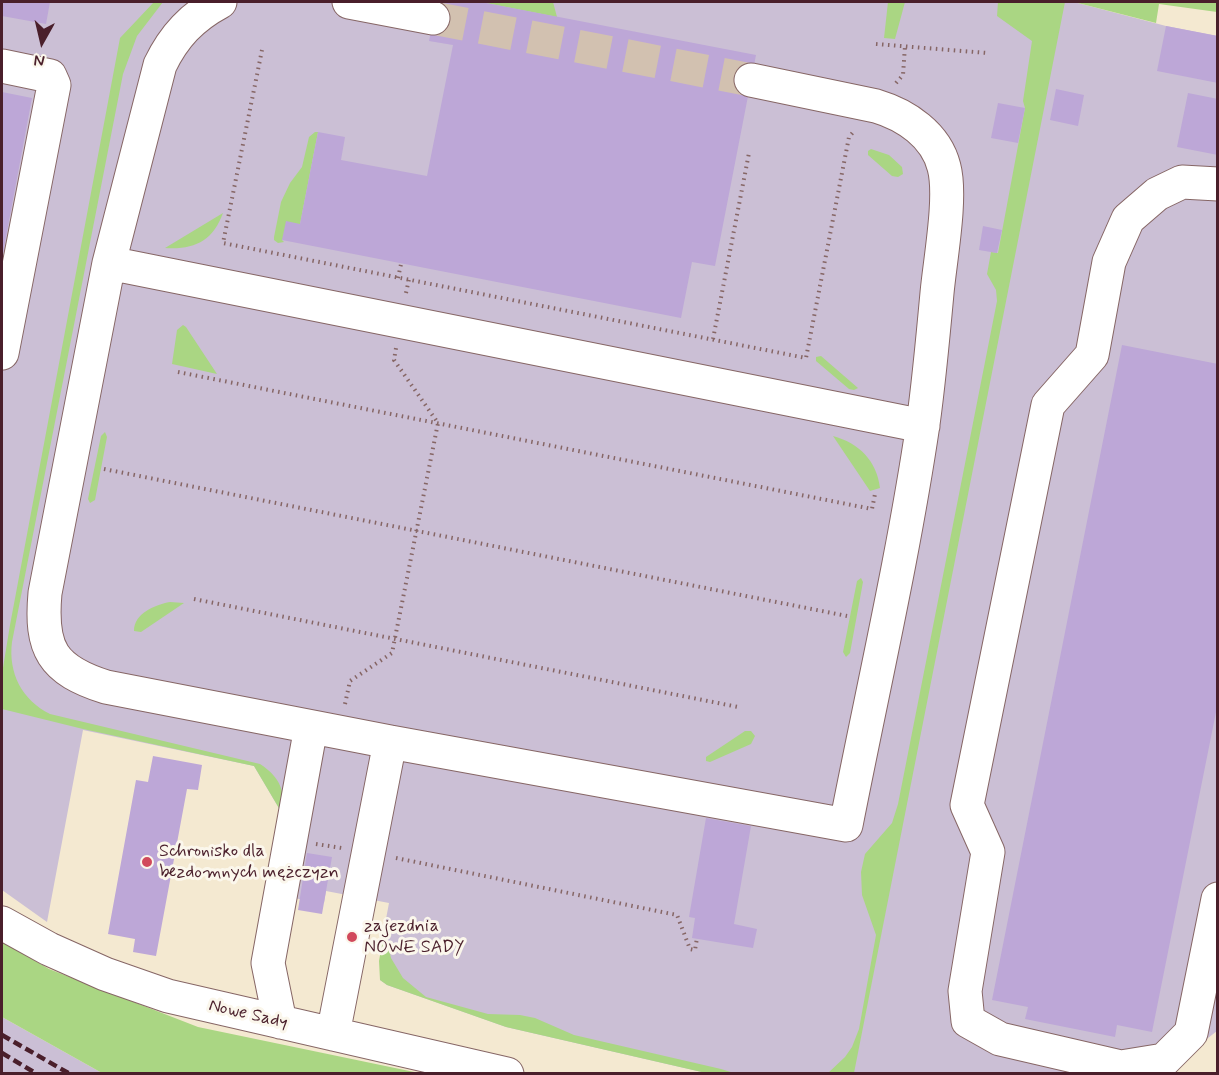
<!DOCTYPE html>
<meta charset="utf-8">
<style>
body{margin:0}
#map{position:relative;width:1219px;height:1075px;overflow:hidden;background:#f4e9d1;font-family:Mynerve,sans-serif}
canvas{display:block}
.frame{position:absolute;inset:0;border:3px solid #4a1f2b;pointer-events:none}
.north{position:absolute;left:12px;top:12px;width:60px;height:60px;-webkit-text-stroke:4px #fbf7ec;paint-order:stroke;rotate:188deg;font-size:16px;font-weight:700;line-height:24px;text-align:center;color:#4a1f2b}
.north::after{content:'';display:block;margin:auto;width:21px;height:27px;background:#4a1f2b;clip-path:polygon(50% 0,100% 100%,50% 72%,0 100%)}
</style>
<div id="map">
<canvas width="1219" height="1075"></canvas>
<div class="frame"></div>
<div class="north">N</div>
</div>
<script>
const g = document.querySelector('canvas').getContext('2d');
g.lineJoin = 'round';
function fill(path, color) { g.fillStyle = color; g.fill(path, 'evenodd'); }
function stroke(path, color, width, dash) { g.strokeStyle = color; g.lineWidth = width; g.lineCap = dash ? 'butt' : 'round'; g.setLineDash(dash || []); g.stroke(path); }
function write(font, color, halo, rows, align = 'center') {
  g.font = font + ' Mynerve,sans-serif'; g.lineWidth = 6; g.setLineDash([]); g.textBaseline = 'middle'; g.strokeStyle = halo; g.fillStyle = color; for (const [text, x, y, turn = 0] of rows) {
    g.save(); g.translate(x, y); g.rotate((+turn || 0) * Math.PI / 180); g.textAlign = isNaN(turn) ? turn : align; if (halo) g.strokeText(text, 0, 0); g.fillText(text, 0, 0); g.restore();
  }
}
fill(new Path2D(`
 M2,2H1074L1166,26L1217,36V1031L1163,1073H706L506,1027L387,985L380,980V951L389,903L326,891L324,903L268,894L283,815L254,766L83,730L47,922L2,890Z
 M2,1017L102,1073H3Z`), '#cbbfd5');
fill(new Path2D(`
 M154,2H163L137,36L123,74L12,642C8,673 22,700 50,714L260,764C281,778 285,791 283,815L254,766L83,729L2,709V674L10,625L120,38Z
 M481,2H553L557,17Z
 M888,2H905L895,39L884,38Z
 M988,2H1065L854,1073L827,1074L845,1057L852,1047L859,1029L876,935L862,895L861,872L865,854L892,823L898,804L997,301L996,290L987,274L991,252L998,253L1025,108L1023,101L1032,41L997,16L998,2Z
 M1074,2H1217V12L1159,4L1156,23Z
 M315,132H318L300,224L282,240L284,242L278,243L274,240V237L281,202L290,183L302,167L309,137Z
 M871,149L889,155L902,167L903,174L898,177L892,176L868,155V151Z
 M223,213C213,241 194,250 165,248Z
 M183,325L186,327L217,374L172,364L177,330Z
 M821,356L858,388L854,390L849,389L816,361V357Z
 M105,432L107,437L95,500L90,503L88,499L101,436Z
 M833,436C859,443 877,461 880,488L870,491Z
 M861,578L863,582L850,653L846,657L843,652L857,581Z
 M170,602L184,603L141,632L134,631C134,613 155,605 170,602Z
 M745,731H751L755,736L751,744L710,762L706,761V757Z
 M386,921V937L391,958L403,978L426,997L488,1014L520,1015L535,1018L574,1035L721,1069L734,1073H706L506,1027L387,985L380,980L379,961Z
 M2,941L49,969L198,1027L419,1073H102L2,1017Z`), '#aad683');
fill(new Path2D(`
 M2,2H50L46,24L2,16Z
 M437,2H481L756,55L715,266L692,262L681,318L282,240L286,221L300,224L318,132L345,137L341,160L427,176L453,45L429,41Z
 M1166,26L1218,36V83L1157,71Z
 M1056,89L1084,95L1078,126L1050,120Z
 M2,92L32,98L3,253H2Z
 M1188,93L1218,99V155L1177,147Z
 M998,103L1025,108L1018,143L991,138Z
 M983,226L1002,230L997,253L979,250Z
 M1122,345L1218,364V702L1152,1032L1117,1025L1115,1037L1025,1019L1028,1007L992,1000Z
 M153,756L202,765L198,790L187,789L156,956L133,952L135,939L108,934L136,780L148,782Z
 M706,818L751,826L734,924L757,929L753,948L692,938L695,918L689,917Z
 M307,853L332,857L322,914L298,910Z`), '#bda7d7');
stroke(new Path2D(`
 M433,18L751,80`), '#d2c1b0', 33, [33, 16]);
const minor = new Path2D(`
 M220,2C192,17 174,36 160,65L109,263L45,593C40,649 52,670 106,687L390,742L846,825C872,692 903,559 923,424C929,381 933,337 937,293C940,260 952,197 944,167C936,135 906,115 876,106L751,80
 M349,2L433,18
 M2,66L50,76L54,85L2,353
 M1218,184L1182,182L1157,194L1128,219L1109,262L1092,355L1048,405L967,805L988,852L965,991L968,1021L1000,1039L1121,1067L1164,1060L1191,1033L1218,899
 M109,263L923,426
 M2,923L49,949L105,974L168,996L507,1074
 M280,1022L268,963L311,727
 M333,1034L390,742`);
stroke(minor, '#866665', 35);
stroke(new Path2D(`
 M876,44L987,53
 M262,50L223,243L806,358L849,137L855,130
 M896,83L903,75L905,46
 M398,278L401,264
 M406,293L409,279
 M713,339L749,153
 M178,372L872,509L875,494
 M104,469L847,616
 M194,599L738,707
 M345,704L350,681L392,653L438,423L394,360L396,348
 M316,844L342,848
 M396,858L677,915L690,949L695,950L697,938`), '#866665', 4, [1.5, 4.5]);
stroke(minor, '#fff', 33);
stroke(new Path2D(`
 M2,1035L70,1074
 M2,1053L37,1074`), '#4a1f2b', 4.5, [9, 4.5]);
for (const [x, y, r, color] of [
 [147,862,6,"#d1495b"],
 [352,937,6,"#d1495b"]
]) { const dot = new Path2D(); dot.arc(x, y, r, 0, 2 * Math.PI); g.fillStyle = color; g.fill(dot); stroke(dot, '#fbf7ec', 2); }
write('18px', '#4a1f2b', '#fbf7ec', [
 ["Schronisko dla",159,852],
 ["bezdomnych mężczyzn",159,873],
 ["zajezdnia",364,927],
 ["NOWE SADY",364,948]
], 'left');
write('18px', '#4a1f2b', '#fbf7ec', [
 ["Nowe Sady",248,1015,13]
]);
</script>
